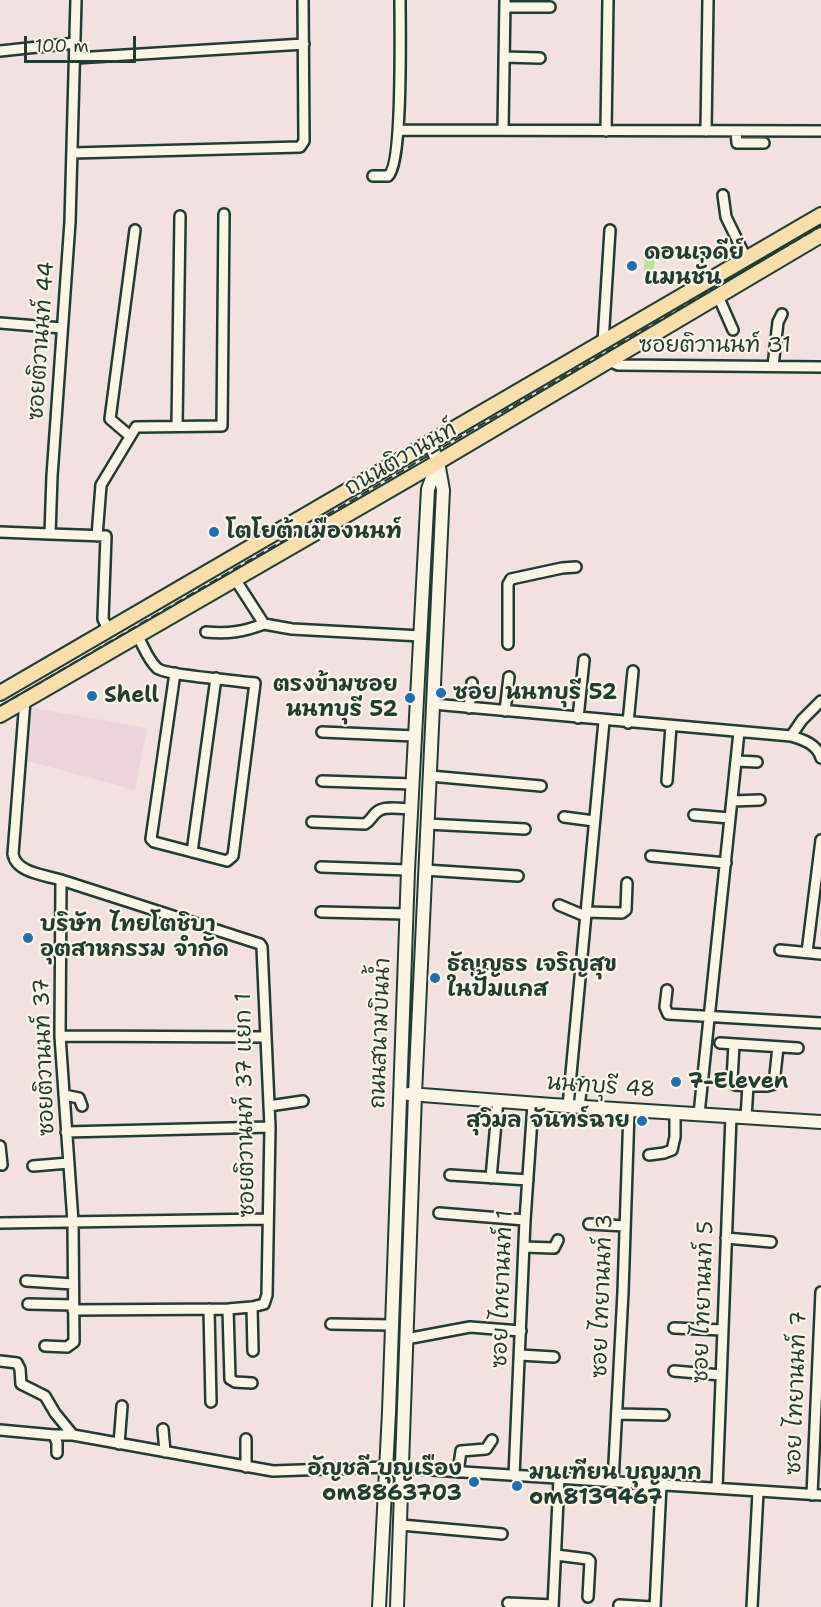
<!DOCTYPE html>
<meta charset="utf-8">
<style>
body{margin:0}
#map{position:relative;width:821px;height:1607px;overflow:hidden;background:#f3e1e0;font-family:"Shantell Sans",sans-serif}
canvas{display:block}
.scale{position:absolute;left:24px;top:36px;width:112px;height:27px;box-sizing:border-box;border:3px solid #1f3d34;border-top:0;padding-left:8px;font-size:18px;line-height:21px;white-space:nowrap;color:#1f3d34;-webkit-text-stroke:4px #fcf5e5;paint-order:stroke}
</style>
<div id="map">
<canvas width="821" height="1607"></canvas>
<div class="scale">100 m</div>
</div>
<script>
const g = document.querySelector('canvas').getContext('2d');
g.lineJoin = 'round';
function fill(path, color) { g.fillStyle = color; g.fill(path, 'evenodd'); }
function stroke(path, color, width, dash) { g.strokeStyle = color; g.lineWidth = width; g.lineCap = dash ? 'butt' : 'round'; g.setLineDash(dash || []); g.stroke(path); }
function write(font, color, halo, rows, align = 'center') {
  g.font = font + ' "Shantell Sans","Playpen Sans Thai",sans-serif'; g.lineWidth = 4.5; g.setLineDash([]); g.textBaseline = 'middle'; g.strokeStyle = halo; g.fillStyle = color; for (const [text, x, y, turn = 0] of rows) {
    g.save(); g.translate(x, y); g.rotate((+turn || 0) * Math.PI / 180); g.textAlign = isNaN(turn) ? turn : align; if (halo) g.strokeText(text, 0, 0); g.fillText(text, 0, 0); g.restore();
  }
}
fill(new Path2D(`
 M28,707L147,728L135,790L24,760Z`), '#edd3dc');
fill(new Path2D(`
 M645,251H655L654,271L644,270Z`), '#bde099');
const street = new Path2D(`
 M76,0L70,222L52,476L50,534L106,536L103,619L108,629
 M505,7H550
 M0,51L75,43
 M504,57L540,58
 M76,58L304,44
 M399,130L821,131
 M503,130L505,0
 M606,131L608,0
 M706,131L708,0
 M736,131L737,143H764
 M73,153L300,147L304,141L303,0
 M373,176H388C403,165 400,26 400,0
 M723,195L726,217L746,258
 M718,296L733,330
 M0,323L62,328
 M603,342L610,230
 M609,361L618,365L821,367
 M773,366L778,322L782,314
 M177,426L180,216
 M130,436L110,419L135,230
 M0,532L50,534
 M97,536L101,485L136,427L222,426L224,214
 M235,579L264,624
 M264,624L292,629L421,636
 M206,632C228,634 243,632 264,624
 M137,635C143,645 148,660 157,668C164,675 240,681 255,683L233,856L227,861L154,842L151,839L175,673
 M508,644V584L511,579L562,568L576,567
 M25,700L13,854C16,873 45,875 61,880L60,1036L73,1222L74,1342L67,1347L45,1346
 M433,704L791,736C804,740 817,744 821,758
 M469,708L472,683
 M505,711L509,677
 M578,718L584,660
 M628,723L633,671
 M322,732L415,736
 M791,736L802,720L821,701
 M736,761L757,762
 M430,776L541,786
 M322,781L413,784
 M667,781L671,726
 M732,801L760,800
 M694,815L730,818
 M564,817L594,821
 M312,822L365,824C372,820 373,813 380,810C388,806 403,809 412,809
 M427,824L525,829
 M192,852L216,678
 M651,856L726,863
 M321,867L408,870
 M425,870L518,876
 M61,880L260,944L262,947L270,1127L267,1295L264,1304L252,1307L228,1309L73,1310
 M559,905L585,916
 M321,912L406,914
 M586,912L622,913L626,910L627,883
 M780,950L821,954
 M807,952L821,840
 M667,990L665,1007L668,1014L821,1023
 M60,1036L266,1037
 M720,1043L798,1048
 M734,1044L732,1080L735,1085L748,1086L746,1117
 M748,1086H767L774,1084L778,1047
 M64,1095L79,1098L82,1106
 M269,1106L303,1101
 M568,1106L604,721
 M579,1107L582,1083
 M699,1114L739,732
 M66,1132L270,1127
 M0,1146L2,1165
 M649,1155L664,1153L672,1150L675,1137V1113
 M33,1166L69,1163
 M450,1175L528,1180
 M491,1178L498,1100
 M439,1213L525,1220
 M0,1223L267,1219
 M589,1224L625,1226
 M726,1238L771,1242
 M524,1247L554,1248L558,1240
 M26,1281L73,1284
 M28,1304L73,1305
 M252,1307L253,1351
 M209,1309L211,1402
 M228,1309L230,1379L235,1382L252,1383
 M331,1324L391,1325
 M674,1328L723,1330
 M406,1339L470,1327L521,1331
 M520,1355L554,1357
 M0,1361L17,1363L20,1369L21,1384L45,1396L55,1413L73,1435
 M674,1371L721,1375
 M617,1414L664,1415
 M163,1429L165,1452
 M0,1430L54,1435L57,1443V1453
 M54,1435H73L273,1471L386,1467
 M246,1439V1467
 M119,1444L122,1406
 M401,1468L821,1495
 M458,1472L461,1451L486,1449L492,1440
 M514,1476L525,1220L533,1104
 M613,1482L623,1292L629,1111
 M717,1488L731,1116
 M812,1495L821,1292
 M401,1525L502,1534
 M556,1555L588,1559L590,1561L588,1597
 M508,1603L553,1605
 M619,1605L652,1607
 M553,1607L559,1479
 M655,1607L661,1485
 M752,1607L758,1492`);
const secondary = new Path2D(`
 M409,1094L552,1105L821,1122
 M379,1607L389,1412L408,870L428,489L438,463
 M397,1607L415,1094L443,490L438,462L430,443`);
const primary = new Path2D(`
 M0,693L821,215
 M0,715L438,462L821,235`);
stroke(street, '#1f3d34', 14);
stroke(secondary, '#1f3d34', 16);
stroke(primary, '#1f3d34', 18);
stroke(street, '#fcf5e5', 9);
stroke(secondary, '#fcf5e5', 12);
stroke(primary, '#f8deab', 14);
stroke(new Path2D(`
 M0,706L821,226`), '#1f3d34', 2, [9, 4.5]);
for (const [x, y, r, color] of [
 [632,266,6,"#1f6fb2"],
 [214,532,6,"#1f6fb2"],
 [441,693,6,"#1f6fb2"],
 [92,696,6,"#1f6fb2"],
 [410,698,6,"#1f6fb2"],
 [28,938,6,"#1f6fb2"],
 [435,978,6,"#1f6fb2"],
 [676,1082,6,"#1f6fb2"],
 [642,1121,6,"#1f6fb2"],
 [474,1482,6,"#1f6fb2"],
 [517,1486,6,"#1f6fb2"]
]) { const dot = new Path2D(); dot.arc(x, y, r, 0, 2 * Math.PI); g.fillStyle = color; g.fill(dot); stroke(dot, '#fcf5e5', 2); }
write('bold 22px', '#1f3d34', '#fcf5e5', [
 ["ดอนเจดีย์",644,253],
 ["แมนชั่น",644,278],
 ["โตโยต้าเมืองนนท์",226,532],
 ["ตรงข้ามซอย",398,685,"right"],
 ["นนทบุรี 52",398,710,"right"],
 ["ซอย นนทบุรี 52",453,693],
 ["Shell",104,696],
 ["บริษัท ไทยโตชิบา",40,925],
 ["อุตสาหกรรม จำกัด",40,950],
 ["ธัญญธร เจริญสุข",447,965],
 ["ในปั้มแกส",447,990],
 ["7-Eleven",688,1082],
 ["สุวิมล จันทร์ฉาย",630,1121,"right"],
 ["อัญชลี บุญเรือง",462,1469,"right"],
 ["om8863703",462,1494,"right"],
 ["มนเฑียน บุญมาก",529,1473],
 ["om8139467",529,1498]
], 'left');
write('22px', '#1f3d34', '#fcf5e5', [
 ["ซอยติวานนท์ 44",42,341,-86],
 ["ซอยติวานนท์ 31",715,346],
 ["ถนนติวานนท์",401,459,-30],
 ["ถนนสนามบินน้ำ",381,1033,-88],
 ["ซอยติวานนท์ 37",45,1057,-92],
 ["นนทบุรี 48",601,1087,4],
 ["ซอยติวานนท์ 37 แยก 1",246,1105,-91],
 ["ซอย ไทยานนท์ 1",503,1289,-88],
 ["ซอย ไทยานนท์ 3",603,1296,-88],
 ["ซอย ไทยานนท์ 5",704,1302,-88],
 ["ซอย ไทยานนท์ 7",797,1393,-88]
]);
</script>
